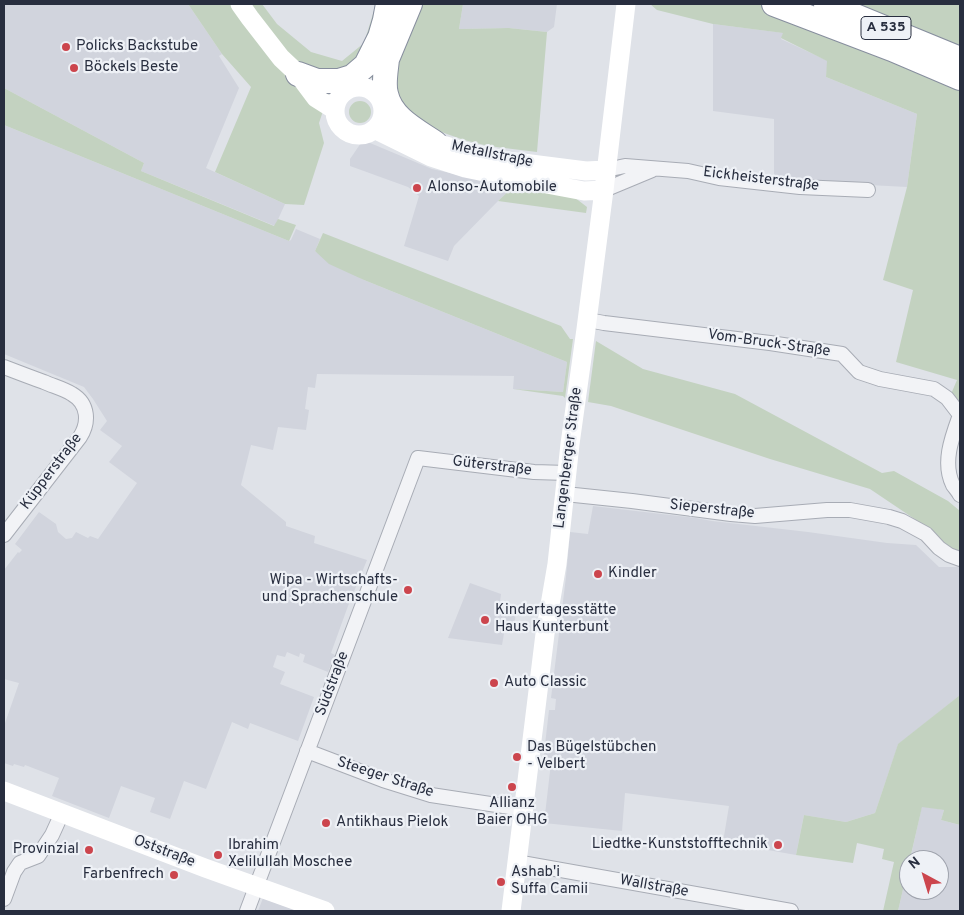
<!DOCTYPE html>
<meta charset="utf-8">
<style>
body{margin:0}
#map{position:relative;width:964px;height:915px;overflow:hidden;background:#dfe2e8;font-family:Overpass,sans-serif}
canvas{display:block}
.frame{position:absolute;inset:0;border:5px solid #282e3f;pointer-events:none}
.north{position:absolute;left:899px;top:850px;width:50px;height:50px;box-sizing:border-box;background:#eef1f6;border:1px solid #9fa3ad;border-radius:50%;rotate:321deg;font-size:14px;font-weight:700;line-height:20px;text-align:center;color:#282e3f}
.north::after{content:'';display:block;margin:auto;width:18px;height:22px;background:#cc454d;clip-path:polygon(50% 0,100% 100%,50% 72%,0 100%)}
</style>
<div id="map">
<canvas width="964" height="915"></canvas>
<div class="frame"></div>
<div class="north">N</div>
</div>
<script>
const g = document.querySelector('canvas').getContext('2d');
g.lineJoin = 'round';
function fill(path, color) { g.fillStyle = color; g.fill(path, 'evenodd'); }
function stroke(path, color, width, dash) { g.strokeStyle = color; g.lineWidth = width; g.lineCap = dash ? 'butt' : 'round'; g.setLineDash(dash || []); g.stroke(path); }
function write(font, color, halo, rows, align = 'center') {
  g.font = font + ' Overpass,sans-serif'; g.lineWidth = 4.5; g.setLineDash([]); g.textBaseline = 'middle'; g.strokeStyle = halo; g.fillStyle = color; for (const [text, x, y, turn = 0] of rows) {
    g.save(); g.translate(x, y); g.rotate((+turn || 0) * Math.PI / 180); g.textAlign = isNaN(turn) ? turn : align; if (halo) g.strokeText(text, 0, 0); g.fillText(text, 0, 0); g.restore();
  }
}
fill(new Path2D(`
 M4,4H188L222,54L219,56L239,88L206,168L285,204L275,226L141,171L144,163L4,88Z
 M463,4H557L554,27L547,32L509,28L459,29Z
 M713,24L784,33L781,39L828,61L826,77L917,114L907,187L774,180V119L713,111Z
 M4,125L289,241L291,240L296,229L320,239L315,251L364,280L567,362L563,392L513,389L514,376L317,374L315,388L308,387L305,409L309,410L306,430L278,427L273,450L251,445L241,485L286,522V526L315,536L314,543L367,560L348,606L331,653L335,655L328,672L303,662L305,655L300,653L299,657L287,652L285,657L277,655L273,667L285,672L280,684L314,697L298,741L250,723L248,729L232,722L206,789L184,781L170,819L150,812L155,798L121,786L109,818L52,796L59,778L25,765L24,767L14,764L13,766L4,763V726L19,683L4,679V570L18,552L19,553L22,550L15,544L39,512L56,524L58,532L66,539L72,538L76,532L88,538L90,536L98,539L137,483L109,462L122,446L100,430L107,421L93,399L84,387L4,354Z
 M363,140L432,169L513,187L498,201L454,246L448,261L404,246L419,196L408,187L350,166V159Z
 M593,506L696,518L712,521L808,532L887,543L916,545L939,567H955L960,566V695L898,745L875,813L846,822L804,815L796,855L723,842L729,806L625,793L622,831L544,823L551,763L543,762L549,710H555L556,699L551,698L566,577L570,532L588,534Z
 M470,583L501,594L499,609L516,612L514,628H505L502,645L448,638Z
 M922,806L944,810L941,820L960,825V911H898L909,863V890H939V860H910Z
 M263,898L298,911H258Z`), '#d1d4dd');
fill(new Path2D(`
 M188,4H262L277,24L311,52L342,61L364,43L376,4H463L459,29L509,28L547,32L537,152L488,146L464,140L413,122L392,86L352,70L335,75L319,123L324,143L304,205L285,204L215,172L251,87L222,54Z
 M650,4H960V402L956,400L951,394L957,380L896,362L913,290L883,280L907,187L917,114L826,77L827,61L781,38L783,33L713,24L657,10Z
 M4,88L144,163L141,171L274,226L278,219L296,225L289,241L4,125Z
 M349 112a11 11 0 1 1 22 0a11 11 0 1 1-22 0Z
 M513,187L574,197L587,207L586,213L498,201Z
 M323,233L561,326L570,339H573L565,398L563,396L513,389L563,392L567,362L364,280L329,264L315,251Z
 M596,341L643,369L735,394L882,473L894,471L948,501L960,511V557L954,554L925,526L870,489L770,459L611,406L588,402Z
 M960,695V825L941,820L944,810L922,807L898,911H883L894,862L882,859L884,849L857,843L853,863L796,855L804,815L846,822L875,813L898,744Z`), '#c3d2c0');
const street = new Path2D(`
 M606,170L625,166L688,171L719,178L800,187L868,190
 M604,190L652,170
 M588,320L604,323L770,343L842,354L859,372L880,379L934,389L947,398L960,415
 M4,367C17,372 30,377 44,382C53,386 64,389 72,394C89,404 89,423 80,437L4,535
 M960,415C952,437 942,463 953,485C955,488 958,491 960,495
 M565,494L632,501L731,514L755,516L827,510H850L889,517L902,521L926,534L939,548L949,555L960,559
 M307,751L383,780L431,795L523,809
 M516,862L791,911
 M4,899L14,872L20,863L38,856L52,835L62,813
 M247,911L418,458L534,472L567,473`);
const highway = new Path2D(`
 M774,4L892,49L960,78
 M826,4L960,59
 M376,51L385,20L388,4
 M387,59C386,70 383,84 386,94C391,118 416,130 435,143
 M385,64L410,4
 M298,74L317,81H339L352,77L366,65L381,35`);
stroke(street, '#a8acb5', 16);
stroke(highway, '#878e9e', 26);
stroke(street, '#f2f3f6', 14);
stroke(new Path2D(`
 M240,4L250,18L281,58L298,74L316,98L335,110
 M335 111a24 24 0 1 1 48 0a24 24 0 1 1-48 0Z
 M383,118L393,125L435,143L471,153L507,161L586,171L606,170
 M376,130L431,157L465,168L504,176L584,191L604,190
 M4,791L205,868L325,911
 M511,911L545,634L557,564L570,444L586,329L604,190L626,4`), '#fff', 19);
stroke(highway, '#fff', 24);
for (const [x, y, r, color] of [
 [66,47,5,"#cc454d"],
 [74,68,5,"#cc454d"],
 [417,188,5,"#cc454d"],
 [598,574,5,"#cc454d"],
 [408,590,5,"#cc454d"],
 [485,620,5,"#cc454d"],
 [494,683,5,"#cc454d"],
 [517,757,5,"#cc454d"],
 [512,787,5,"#cc454d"],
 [326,823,5,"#cc454d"],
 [778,845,5,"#cc454d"],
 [89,850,5,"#cc454d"],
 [218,855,5,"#cc454d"],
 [174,875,5,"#cc454d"],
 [501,882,5,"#cc454d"]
]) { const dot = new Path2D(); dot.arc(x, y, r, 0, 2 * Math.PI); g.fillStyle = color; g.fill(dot); stroke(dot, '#eef1f6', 2); }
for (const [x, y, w] of [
 [886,28,50]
]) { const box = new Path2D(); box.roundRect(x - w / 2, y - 11.5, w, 23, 4); g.fillStyle = '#eef1f6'; g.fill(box); stroke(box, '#282e3f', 1); }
write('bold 14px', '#282e3f', null, [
 ["A 535",886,28]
]);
write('15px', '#282e3f', '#eef1f6', [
 ["Policks Backstube",76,47],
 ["Böckels Beste",84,68],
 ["Alonso-Automobile",427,188],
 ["Kindler",608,574],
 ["Wipa - Wirtschafts-",398,581,"right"],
 ["und Sprachenschule",398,598,"right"],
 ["Kindertagesstätte",495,611],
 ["Haus Kunterbunt",495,628],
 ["Auto Classic",504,683],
 ["Das Bügelstübchen",527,748],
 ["- Velbert",527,765],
 ["Allianz",512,804,"center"],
 ["Baier OHG",512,821,"center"],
 ["Antikhaus Pielok",336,823],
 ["Liedtke-Kunststofftechnik",768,845,"right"],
 ["Ibrahim",228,846],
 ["Xelilullah Moschee",228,863],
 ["Provinzial",79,850,"right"],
 ["Ashab'i",511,873],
 ["Suffa Camii",511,890],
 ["Farbenfrech",164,875,"right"]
], 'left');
write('15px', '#282e3f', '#eef1f6', [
 ["Metallstraße",492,155,12],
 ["Eickheisterstraße",761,180,7],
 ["Vom-Bruck-Straße",769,344,8],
 ["Langenberger Straße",569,458,-83],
 ["Güterstraße",492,467,7],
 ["Küpperstraße",52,472,-53],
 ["Sieperstraße",712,510,6],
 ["Südstraße",333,684,-69],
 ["Steeger Straße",385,778,18],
 ["Oststraße",164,852,21],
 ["Wallstraße",654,887,10]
]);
</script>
